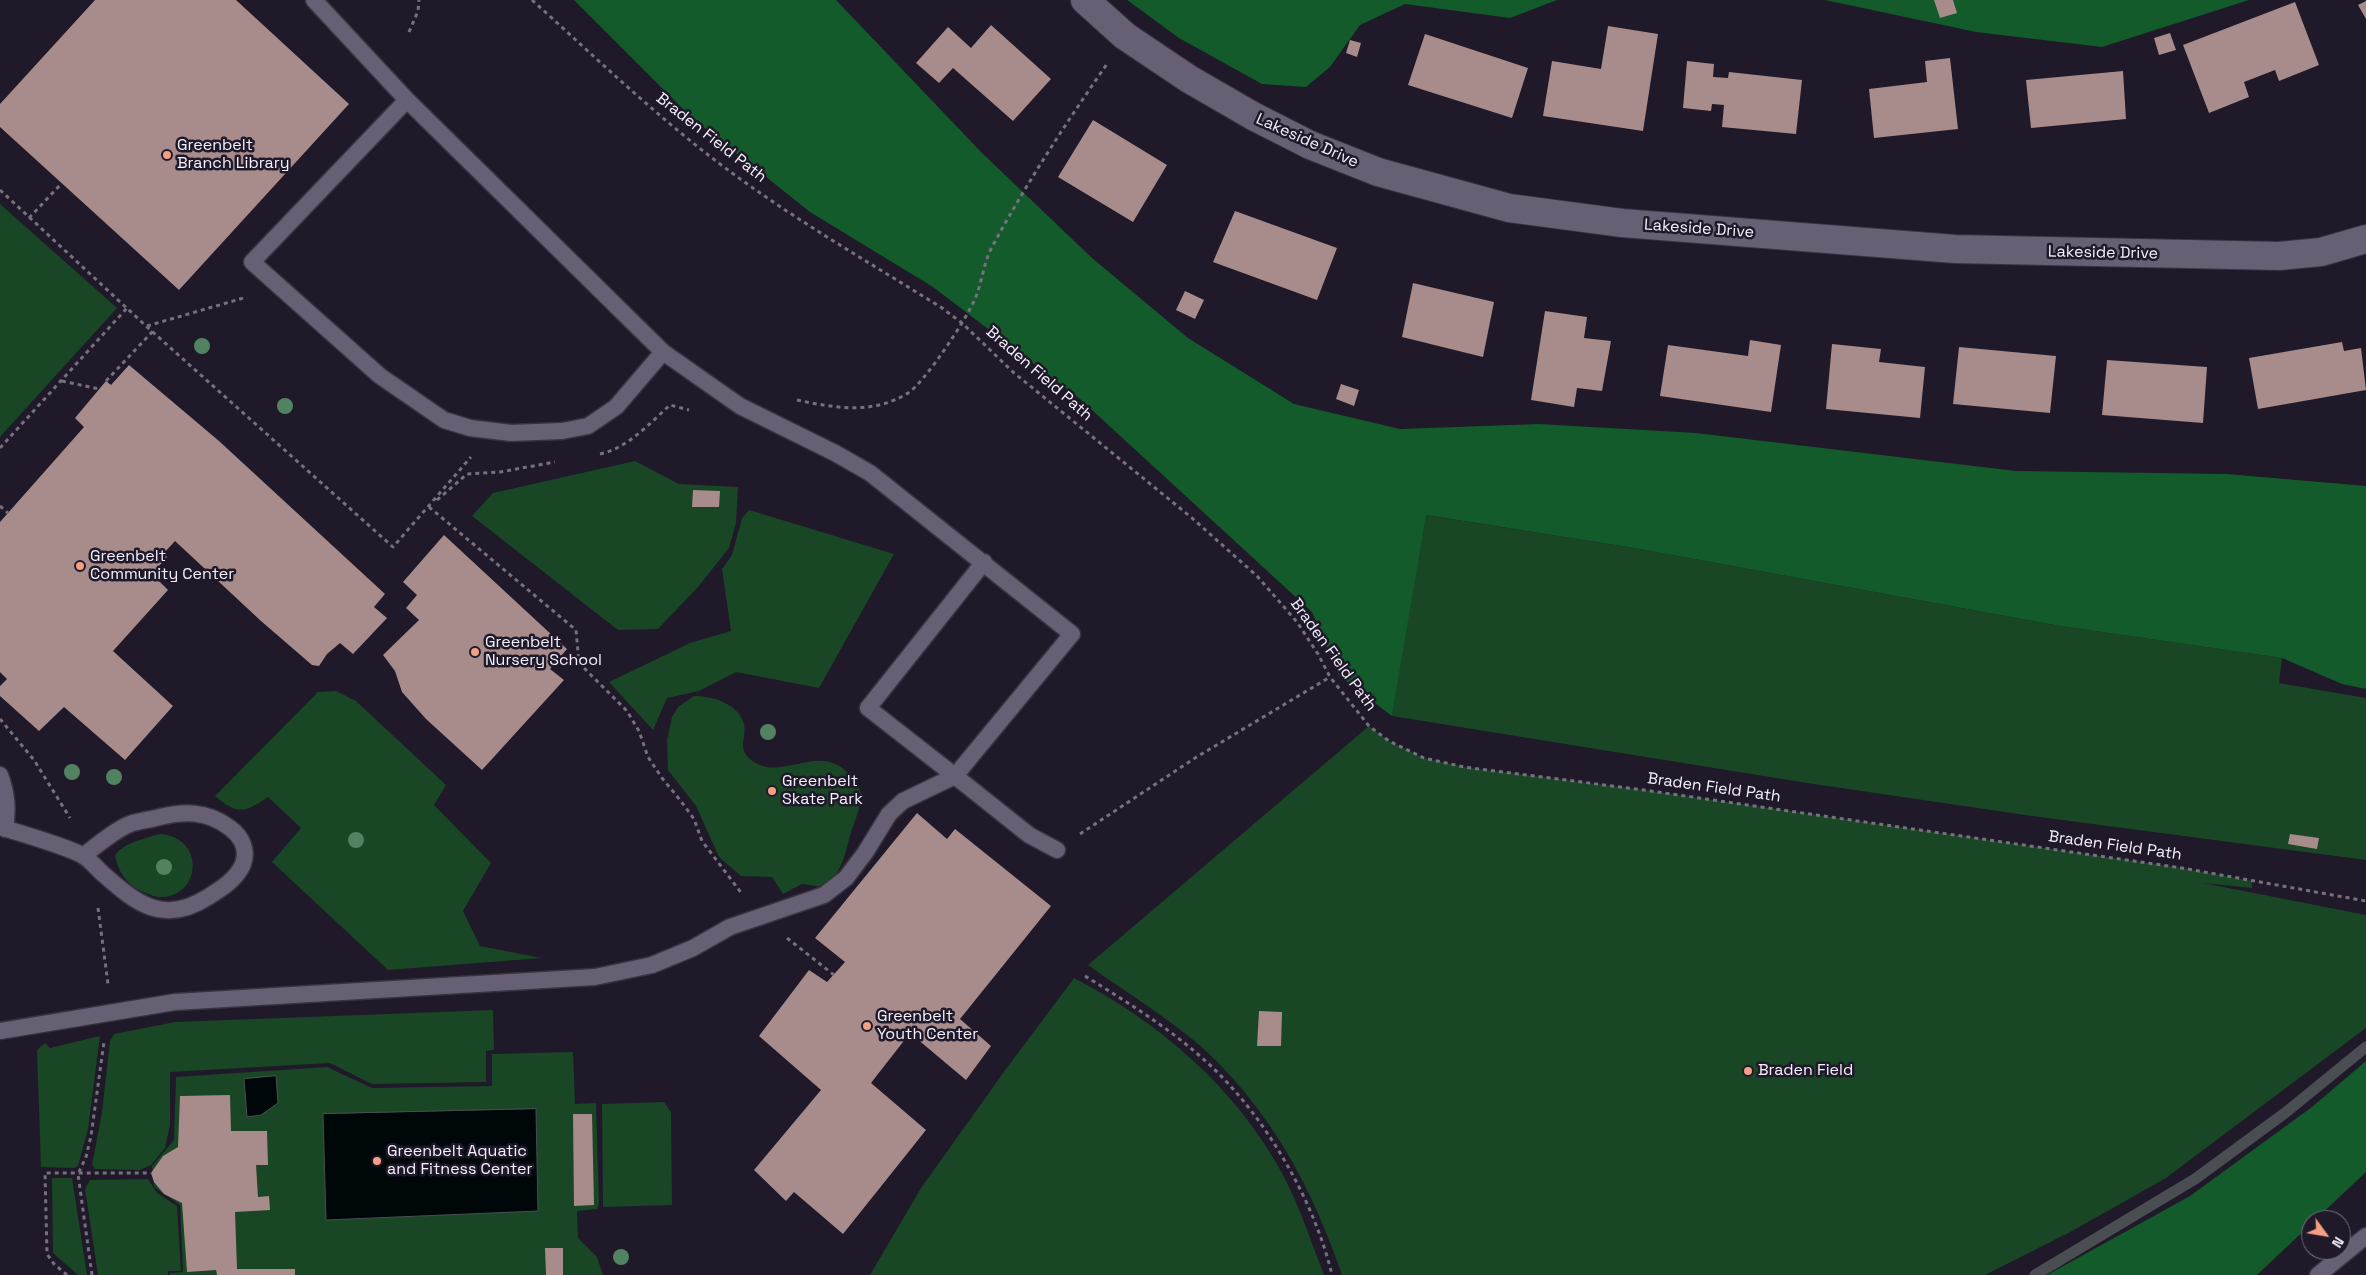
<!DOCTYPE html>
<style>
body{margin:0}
#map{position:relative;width:2366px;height:1275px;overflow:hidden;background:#1f1929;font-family:"Space Grotesk",sans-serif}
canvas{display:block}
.north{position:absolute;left:2301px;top:1210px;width:50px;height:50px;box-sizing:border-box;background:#1f1929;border:1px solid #756f7e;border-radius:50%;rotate:122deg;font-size:14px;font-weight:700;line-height:20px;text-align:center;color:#f5f1fd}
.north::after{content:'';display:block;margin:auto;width:18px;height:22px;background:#f39f83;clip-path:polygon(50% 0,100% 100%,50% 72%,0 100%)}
</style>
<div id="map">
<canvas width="2366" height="1275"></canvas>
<div class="north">N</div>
</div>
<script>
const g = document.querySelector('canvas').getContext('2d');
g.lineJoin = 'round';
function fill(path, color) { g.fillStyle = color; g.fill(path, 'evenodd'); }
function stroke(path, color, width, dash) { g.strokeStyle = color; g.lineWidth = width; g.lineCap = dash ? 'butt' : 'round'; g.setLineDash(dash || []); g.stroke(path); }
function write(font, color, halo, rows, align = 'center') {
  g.font = font + ' "Space Grotesk",sans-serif'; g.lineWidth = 5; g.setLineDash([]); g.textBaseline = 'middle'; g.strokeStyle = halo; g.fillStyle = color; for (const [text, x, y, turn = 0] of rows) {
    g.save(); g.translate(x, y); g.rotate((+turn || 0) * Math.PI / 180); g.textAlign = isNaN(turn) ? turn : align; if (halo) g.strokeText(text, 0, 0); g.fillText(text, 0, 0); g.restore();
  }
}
fill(new Path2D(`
 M0,204L117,308L0,437Z
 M635,461L679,484L738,487L736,523L729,548L698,587L658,629L618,630L472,516L493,493Z
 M749,510L894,554L819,688L736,672L699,691L667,698L653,730L609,682L690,643L731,631L722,569L732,555L742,518Z
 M1425,515L1634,548L2060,626L2282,658L2279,683L2366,698V860L2032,816L1807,783L1392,716Z
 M336,691L356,701L446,785L434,805L491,863L463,911L480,946L542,958L388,970L272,862L301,828L268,797C245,813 237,815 215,796L318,692Z
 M694,696C712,696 738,703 744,724C747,738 737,747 750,759C782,786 820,737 852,778C857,783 862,791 861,798C859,812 853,826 849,839C844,859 840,876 823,887L802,884L783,894L772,877L741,876L719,857L696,806L668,770L667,740L672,717L678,707Z
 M1369,726L1389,741L1424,758L1464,767L1644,790L2182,868L2252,881V888L2203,883L2366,915V1028L2166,1178L2072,1231L1985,1275H1342C1312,1188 1273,1114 1205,1050C1169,1018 1127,993 1088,965Z
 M159,834C205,836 202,895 163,897C156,898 148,894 141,891C127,885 117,870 115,855C125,842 144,839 159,834Z
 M1074,978C1160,1023 1235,1087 1282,1173C1299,1205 1311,1241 1324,1275H870L921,1188L1006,1069Z
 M493,1010L494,1050L486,1051V1082L372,1084L330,1063L170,1072V1125L165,1148L151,1165L140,1170L95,1169L92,1165L102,1112L110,1041L114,1034L175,1022Z
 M100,1036L88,1129L78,1166L74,1168L41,1167L37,1050L45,1043L50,1048Z
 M573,1052L575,1104L596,1103L599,1204L597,1209L577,1211L578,1238L597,1257L603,1275H170V1273L183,1272L180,1205L154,1187L152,1166L174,1140L176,1077L327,1067L372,1088L492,1086V1054Z
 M664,1102L671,1112L672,1205L603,1207L602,1104Z
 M52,1178H72L87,1275H78L53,1253Z
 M148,1179L157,1193L177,1206L181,1271H168V1275H98L85,1189L90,1180Z`), '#194625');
fill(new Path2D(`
 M574,0H836L982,153L1092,258L1188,338L1294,404L1400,429L1539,424L1696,433L2016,471L2227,474L2366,486V689L2342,684L2282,658L2060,626L1634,548L1426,515L1392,716L1339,676L1312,612L1080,399L933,287L810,212L692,118Z
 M1127,0H1557L1510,18L1405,4L1360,25L1330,67L1306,87L1262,84L1179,38Z
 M1825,0H2249L2102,47L1976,32Z
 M2366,1061V1172L2315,1220H2311V1224L2257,1275H2047L2190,1196L2312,1107Z`), '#135b2a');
const water = new Path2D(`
 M276,1076L278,1103L261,1115L247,1117L244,1079Z
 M536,1109L538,1211L326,1220L323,1114Z`);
fill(water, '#000708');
stroke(water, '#4a4d52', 1);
stroke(new Path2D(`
 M2035,1275L2195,1179L2285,1113L2366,1047`), '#4a4d52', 11);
fill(new Path2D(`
 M95,0H236L349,104L179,290L0,127V104Z
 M1934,0H1953L1957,13L1940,18Z
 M2366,1V19L2358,5Z
 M2295,2L2319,65L2279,81L2275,70L2244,82L2249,97L2209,113L2183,45Z
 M991,25L1051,79L1013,121L953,68L939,83L916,63L948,27L971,48Z
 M1608,26L1658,34L1643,131L1543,116L1552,61L1601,69Z
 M2170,33L2176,50L2159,55L2154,38Z
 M1425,34L1528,68L1512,118L1408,85Z
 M1350,40L1361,43L1357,57L1346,53Z
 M1950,58L1958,129L1874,138L1869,89L1927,82L1925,61Z
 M1687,61L1714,64L1713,77L1728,78L1729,72L1802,80L1796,134L1722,127L1724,105L1712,104L1711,111L1683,108Z
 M2123,71L2126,119L2031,128L2026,80Z
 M1093,120L1167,165L1133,222L1058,177Z
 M1235,211L1337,248L1317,300L1213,262Z
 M1413,283L1494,302L1483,357L1402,337Z
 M1185,291L1204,300L1195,319L1176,310Z
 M1545,311L1587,317L1584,338L1611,341L1602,391L1577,388L1574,407L1531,400Z
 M1750,340L1781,345L1771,412L1660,396L1668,345L1748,356Z
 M2342,342L2344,351L2361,348L2366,390L2258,409L2249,358Z
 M1832,344L1881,349L1879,362L1925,367L1920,418L1826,409Z
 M1959,347L2056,356L2050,413L1953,404Z
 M2107,360L2207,367L2203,423L2102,415Z
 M129,365L219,441L385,594L374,607L387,618L353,654L340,643L327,654L319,666L312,665L261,621L175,541L164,553L167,557L152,574L168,590L113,651L173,706L125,760L64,707L39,731L0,696V686L7,679L0,672V522L84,427L75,418L106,381L111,385Z
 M1341,384L1359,390L1354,406L1336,399Z
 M693,490L720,491L719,507H692Z
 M444,535L567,649L550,669L564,680L482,770L426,719L402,692L395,671L383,655L419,620L406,608L417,595L403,582Z
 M917,813L947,839L955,829L1051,906L960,1019L991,1046L966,1080L910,1033L871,1083L926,1130L843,1234L794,1192L786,1201L754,1170L821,1090L759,1036L809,970L827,982L845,962L815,938Z
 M2290,834L2319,838L2317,849L2288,844Z
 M1259,1011L1282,1012L1281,1046H1257Z
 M230,1095L231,1131H267L268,1165H256L258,1197L269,1196L270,1210L235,1212L237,1269H295V1275H217L216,1270L187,1272L182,1203L164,1194L154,1182L151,1173L163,1156L178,1147L180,1096Z
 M573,1114H592L594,1205L574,1206Z
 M545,1248H563V1275H546Z`), '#a78c8b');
const lane = new Path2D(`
 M314,0L407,100L663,352L740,406L835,453L870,473L1072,634L955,776L868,708L984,562
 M407,100L252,262L380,376L444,420L470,428L511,433L562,431L588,426L616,407L663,352
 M0,775C7,794 8,809 5,829
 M0,827C23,834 62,845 82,855C89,859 96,867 102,873C136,903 163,926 208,897C221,889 237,879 243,864C248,850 242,837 230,828C207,810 183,811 156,818C148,820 138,821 130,824C116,829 96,846 83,856
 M0,1031L175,1002L595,977L652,965L693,948L730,927L824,895L846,878L865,853L889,814L903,801L955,776L1029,835L1057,850
 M2318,1275L2366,1236`);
const street = new Path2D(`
 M1085,0L1125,36L1189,79L1253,116L1310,145L1378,172L1509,208L1622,223L1955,249L2279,256L2321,252L2366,239`);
stroke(lane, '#383340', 19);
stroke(street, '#383340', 30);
stroke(new Path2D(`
 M532,0C594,56 654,114 720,164C790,217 867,261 942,308L962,323L1013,372L1192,518L1257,576L1297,622L1318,654L1330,677L1369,726L1389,741L1424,758L1464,767L1644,790L2182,868L2366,901
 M409,32L418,11L419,0
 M0,190L146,326L393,547L471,457
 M29,218L62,183
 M147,326L247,297
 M62,381L99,389
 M106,381L153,331
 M797,400C835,408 873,415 908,393C925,382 965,321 974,301C982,284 983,264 992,247C1026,184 1066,123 1107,64
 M0,448L127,308
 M600,454C628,448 650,423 670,405L689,410
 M437,500L467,474L500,472L555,462
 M0,506L8,513
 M429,507L576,630L579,663L627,711L639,731L648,757L662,778L680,800L694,819L702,841L742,894
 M0,719L34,760L70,818
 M1080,834L1195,758L1330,677
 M98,908L108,984
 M787,938L834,975
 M1085,976C1130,1004 1176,1032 1214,1069C1268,1121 1315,1203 1332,1275
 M67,1275L54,1264L47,1254L45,1173H151
 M92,1275L78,1174L86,1157L91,1136L104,1042`), '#76717f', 3, [4, 4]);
stroke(lane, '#676074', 16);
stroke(street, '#676074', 28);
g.fillStyle = '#528261';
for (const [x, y] of [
 [202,346],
 [285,406],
 [768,732],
 [72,772],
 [114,777],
 [356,840],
 [164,867],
 [621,1257]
]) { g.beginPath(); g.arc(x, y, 8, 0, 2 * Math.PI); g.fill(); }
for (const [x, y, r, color] of [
 [167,155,5,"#f39f83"],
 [80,566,5,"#f39f83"],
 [475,652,5,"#f39f83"],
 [772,791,5,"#f39f83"],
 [867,1026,5,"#f39f83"],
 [1748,1071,5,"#f39f83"],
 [377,1161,5,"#f39f83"]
]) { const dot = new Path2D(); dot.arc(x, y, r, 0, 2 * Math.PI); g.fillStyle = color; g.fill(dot); stroke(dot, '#1f1929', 2); }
write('16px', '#f5f1fd', '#1f1929', [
 ["Braden Field Path",711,138,38],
 ["Lakeside Drive",1307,141,24],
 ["Lakeside Drive",1699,229,4],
 ["Lakeside Drive",2103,253,1],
 ["Braden Field Path",1039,374,41],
 ["Braden Field Path",1333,655,54],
 ["Braden Field Path",1714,788,8],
 ["Braden Field Path",2115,846,8]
]);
write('16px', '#f5f1fd', '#1f1929', [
 ["Greenbelt",177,146],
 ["Branch Library",177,164],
 ["Greenbelt",90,557],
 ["Community Center",90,575],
 ["Greenbelt",485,643],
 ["Nursery School",485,661],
 ["Greenbelt",782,782],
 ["Skate Park",782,800],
 ["Greenbelt",877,1017],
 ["Youth Center",877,1035],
 ["Braden Field",1758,1071],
 ["Greenbelt Aquatic",387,1152],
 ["and Fitness Center",387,1170]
], 'left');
</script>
